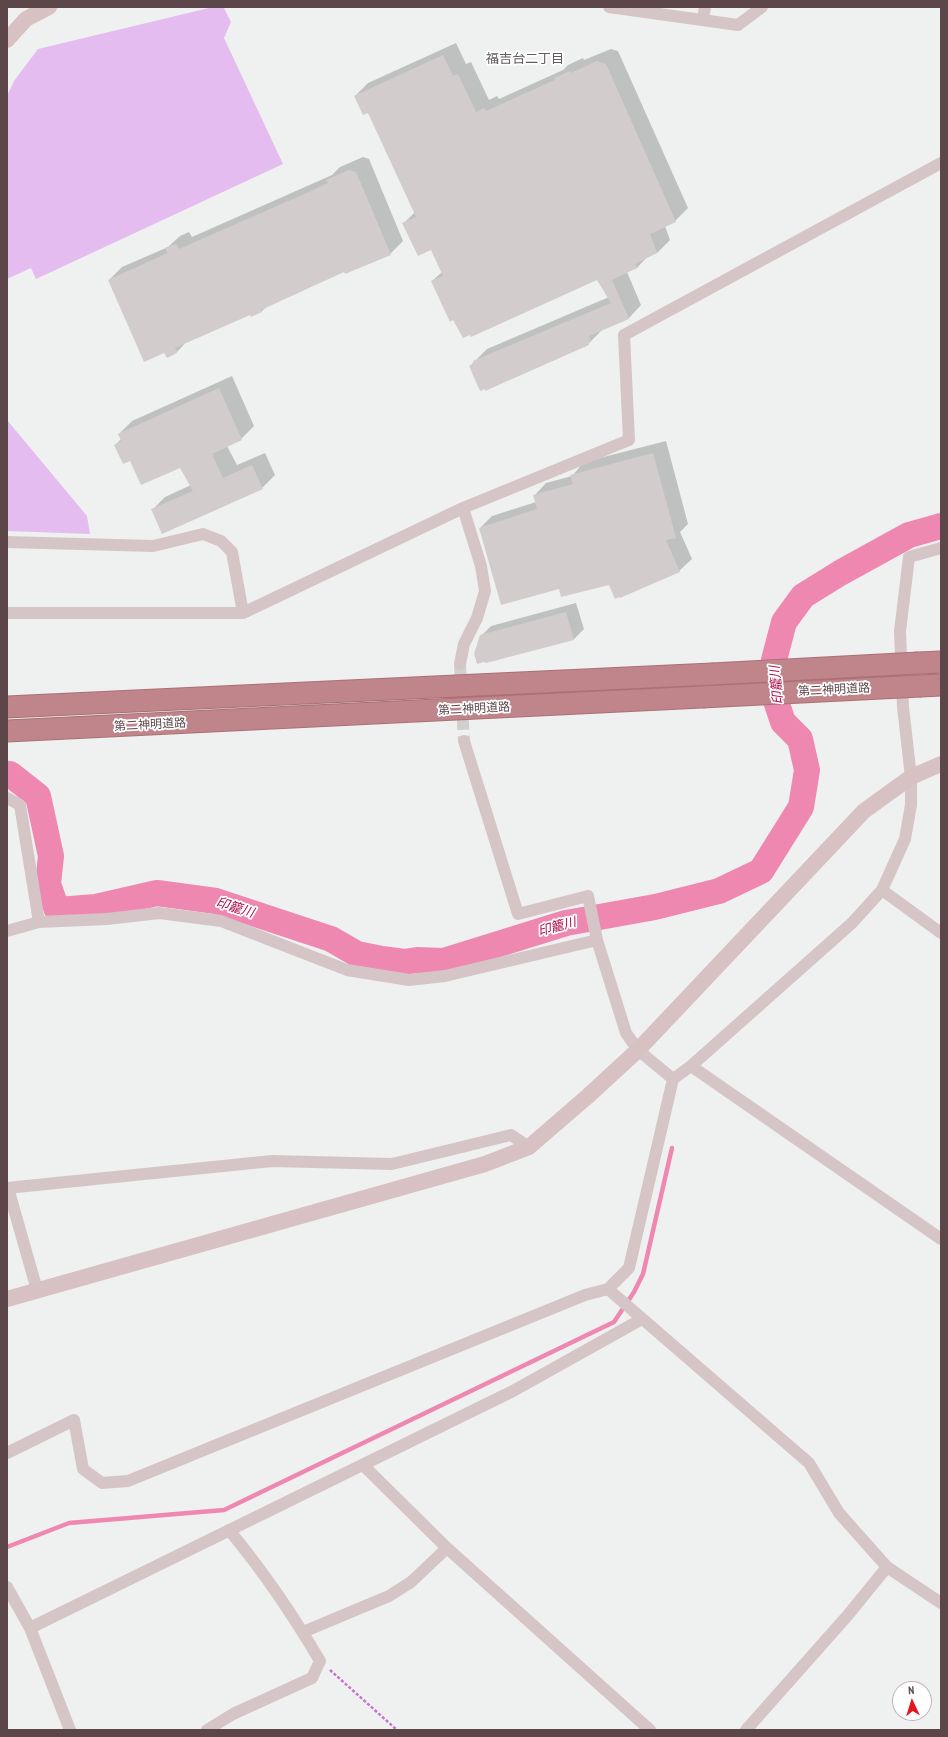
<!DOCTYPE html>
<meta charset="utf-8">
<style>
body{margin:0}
#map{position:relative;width:948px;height:1737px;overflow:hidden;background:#eff1f0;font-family:"PT Sans Narrow",sans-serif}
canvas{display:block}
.frame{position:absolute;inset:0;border:8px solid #5d4649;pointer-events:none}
.north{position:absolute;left:892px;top:1681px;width:40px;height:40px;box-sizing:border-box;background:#fff;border:1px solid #beb5b6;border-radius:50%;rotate:356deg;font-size:11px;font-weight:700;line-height:16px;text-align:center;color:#5d4649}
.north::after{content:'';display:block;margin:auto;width:14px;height:18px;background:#e4161c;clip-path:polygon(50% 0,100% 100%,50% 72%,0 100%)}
</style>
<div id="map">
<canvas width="948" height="1737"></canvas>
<div class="frame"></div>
<div class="north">N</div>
</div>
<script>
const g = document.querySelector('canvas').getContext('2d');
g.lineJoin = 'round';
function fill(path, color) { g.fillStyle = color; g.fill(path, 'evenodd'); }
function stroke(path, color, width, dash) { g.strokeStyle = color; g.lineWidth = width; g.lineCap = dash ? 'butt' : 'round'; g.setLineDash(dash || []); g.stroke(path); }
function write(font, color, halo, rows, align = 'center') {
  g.font = font + ' "PT Sans Narrow","Noto Sans JP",sans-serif'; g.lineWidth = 3.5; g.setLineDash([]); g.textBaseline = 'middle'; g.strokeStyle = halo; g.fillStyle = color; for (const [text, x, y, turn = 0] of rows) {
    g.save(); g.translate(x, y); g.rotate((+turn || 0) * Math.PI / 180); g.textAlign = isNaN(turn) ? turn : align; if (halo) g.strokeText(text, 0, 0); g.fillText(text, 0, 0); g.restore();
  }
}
fill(new Path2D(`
 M209,8H224L231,22L224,38L283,164L36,279L31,268L7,279V96L14,81L38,49Z
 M7,420L87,516L90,534L7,531Z`), '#e5bcf0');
fill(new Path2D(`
 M456,43L466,64L471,62L489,100L497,96L499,99L563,70L568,65L583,58L584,60L611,49L618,51L688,208L675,221L665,226L670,240L657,253L647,257L637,268L627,272L641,305L629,318L603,329L588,344L470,366L487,349L609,297L598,279L454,319L432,281L442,272L432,249L404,223L415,212L368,112L355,96L368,83Z
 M363,157L369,159L403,241L390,254L345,271L266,307L262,311L251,313L187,341L177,352L109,280L122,267L168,247L180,236L189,232L192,237L323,179L332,175L340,167Z
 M232,376L254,426L241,439L227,446L237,465L265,453L275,475L262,488L152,510L165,497L191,485L180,467L131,459L115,445L121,439L119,434L132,421Z
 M666,441L688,524L680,532L692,559L679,571L609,583L559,588L480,528L492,516L536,502L534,496L546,483L572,476L584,462Z
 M576,603L584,629L574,639L486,662L481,636L491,626Z`), '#0003');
stroke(new Path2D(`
 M7,1547L69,1523L224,1510L614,1322L634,1292L643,1274L672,1148`), '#ee88b0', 4.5);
stroke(new Path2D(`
 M7,774H10L38,796L51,856L48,884L57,910L96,907L157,893L216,901L331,939L357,954L382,959L404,962L417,960L444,961L566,923L655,907L719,891L761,871L801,807L807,770L800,739L783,722L777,704L774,660L784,622L803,596L840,573L909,535L941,526`), '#ee88b0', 26);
fill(new Path2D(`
 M443,55L453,76L458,74L476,112L484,108L486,111L555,80L554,78L570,71L571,73L597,61L606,64L676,222L650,234L657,253L635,264L637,268L612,280L629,319L589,336L591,342L588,343L589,345L485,391V389L480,391L469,366L474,364L473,361L611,303L597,280L471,337L470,335L463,338L453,320L450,322L431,281L443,276L431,250L418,256L402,223L416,217L368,113L363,115L354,96Z
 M349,170L356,172L391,255L345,274L344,272L261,310L262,312L251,317L250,315L175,348L177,353L167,358L164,353L144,362L108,280L168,253L165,248L176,244L179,249L309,192L328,183L326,180Z
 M219,388L242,440L212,454L223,478L252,465L263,489L162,534L151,509L193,491L180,468L141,485L130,461L123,464L114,445L121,441L118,434Z
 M653,453L676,538L666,540L680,572L620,598L619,597L615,599L609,585L561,597L559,589L501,605L479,528L537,509L533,495L573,484L570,475Z
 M566,612L574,640L486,663L484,662L477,664L474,654L480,635Z`), '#d3cccc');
stroke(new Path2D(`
 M460,664L464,741`), '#d2cfcf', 12, [12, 6]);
const highway = new Path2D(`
 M918,663L941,662
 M921,686L941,685
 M7,707L712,674
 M7,731L702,697`);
stroke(highway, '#aa7175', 23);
stroke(new Path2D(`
 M330,1670L397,1730`), '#c673ce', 2.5, [3, 2]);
stroke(new Path2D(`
 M609,7L738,25L762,7
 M703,19L705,7
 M7,542L153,546L203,534L221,541L232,552L243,613
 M7,613H243L463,508L629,440L624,335L941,163
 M460,664L464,644L477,618L485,591L481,566L463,508
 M464,741L518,914L588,896L597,940L626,1033L638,1050L673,1079
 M7,798L20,805L39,922
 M882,890L941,933
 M7,931L39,922L107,919L159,913L221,921L347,970L409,980L445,976L597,940
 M691,1066L941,1239
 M7,1188L272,1161L392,1164L511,1135L529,1147
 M8,1188L37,1290
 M608,1289L809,1463L839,1513L887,1567L941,1603
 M7,1453L74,1420L83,1469L102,1483L128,1481L585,1295L608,1289L629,1268L673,1079L691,1066L852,923L882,890L905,839L911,805V777L903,707L900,631L909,557L941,548
 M364,1466L447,1548L650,1730
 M7,1587L30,1628L70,1730
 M30,1628L513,1391L642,1319
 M303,1632L389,1596L411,1582L447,1548
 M207,1730L233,1714L312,1678L320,1661C293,1615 263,1571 229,1530
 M746,1730L848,1615L887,1567`), '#d6c5c7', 12);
stroke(new Path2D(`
 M7,40L26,19L49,7
 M7,1299L485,1164L529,1147L588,1096L638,1050L864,811L911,777L941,764`), '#d8c1c3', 16);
stroke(highway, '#bf858a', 21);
const highwayBridge = new Path2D(`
 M712,674L918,663
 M702,697L921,686`);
stroke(highwayBridge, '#aa7175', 23, []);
stroke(highwayBridge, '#bf858a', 21);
write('12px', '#5d4649', '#fff', [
 ["第二神明道路",834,690,-3],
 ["第二神明道路",474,709,-3],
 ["第二神明道路",150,725,-3]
]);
write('13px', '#645b5b', '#fff', [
 ["福吉台二丁目",525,59]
]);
write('italic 13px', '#ac0a48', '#fff', [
 ["印籠川",777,685,-96],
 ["印籠川",235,908,17],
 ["印籠川",557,927,-15]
]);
</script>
